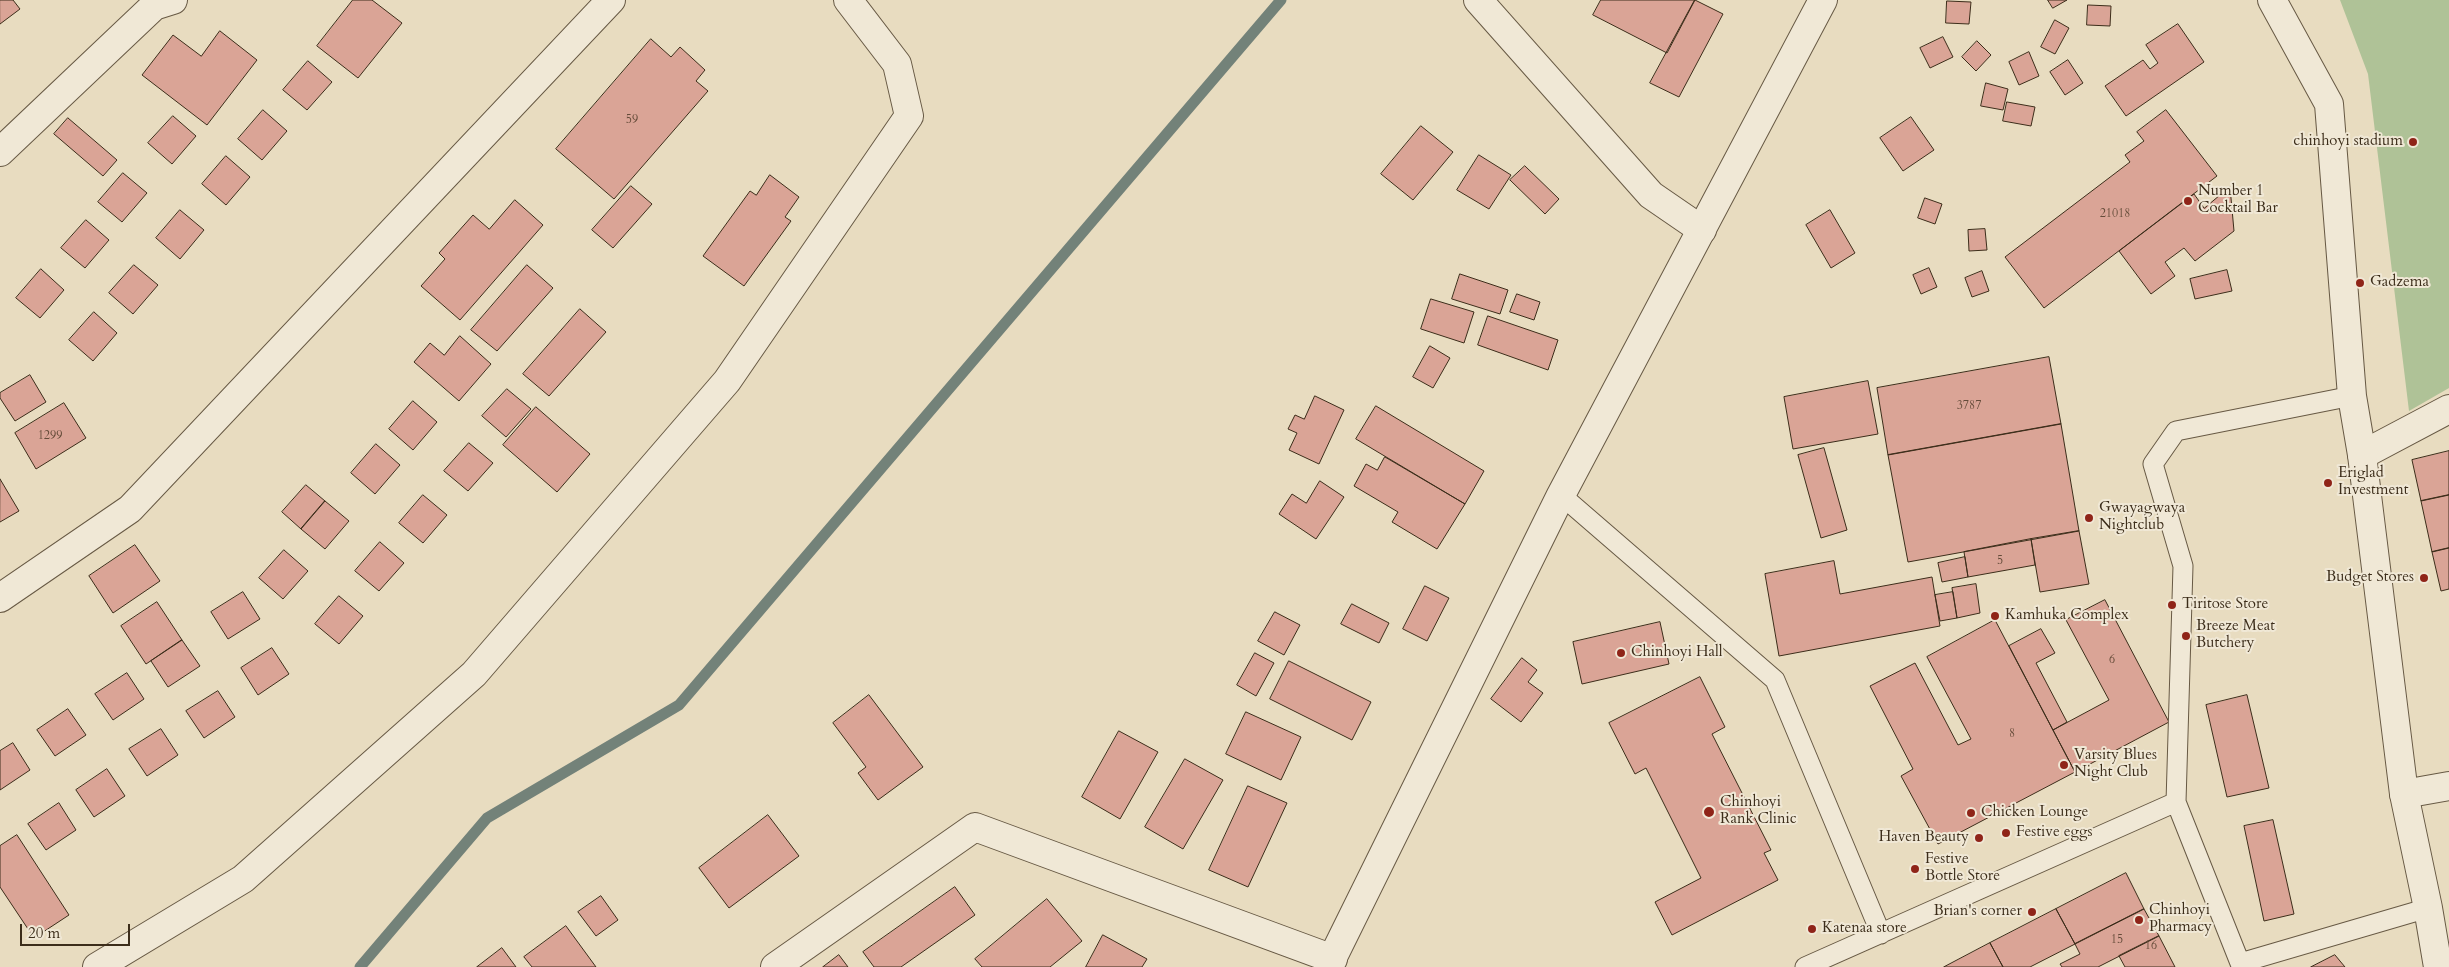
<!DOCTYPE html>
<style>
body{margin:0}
#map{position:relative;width:2449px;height:967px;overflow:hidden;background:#e8dcc0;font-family:Cardo,serif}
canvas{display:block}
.scale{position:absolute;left:20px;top:924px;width:110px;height:22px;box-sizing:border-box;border:2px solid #3c2d1a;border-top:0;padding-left:6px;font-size:15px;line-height:18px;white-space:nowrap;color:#3c2d1a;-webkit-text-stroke:4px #f0e8d6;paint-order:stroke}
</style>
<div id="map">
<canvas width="2449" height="967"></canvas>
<div class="scale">20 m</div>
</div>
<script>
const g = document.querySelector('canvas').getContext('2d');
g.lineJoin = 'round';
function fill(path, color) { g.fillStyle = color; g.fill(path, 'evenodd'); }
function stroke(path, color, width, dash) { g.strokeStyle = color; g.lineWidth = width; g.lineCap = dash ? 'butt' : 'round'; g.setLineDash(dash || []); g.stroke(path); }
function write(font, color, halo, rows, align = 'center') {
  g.font = font + ' Cardo,serif'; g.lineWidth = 4; g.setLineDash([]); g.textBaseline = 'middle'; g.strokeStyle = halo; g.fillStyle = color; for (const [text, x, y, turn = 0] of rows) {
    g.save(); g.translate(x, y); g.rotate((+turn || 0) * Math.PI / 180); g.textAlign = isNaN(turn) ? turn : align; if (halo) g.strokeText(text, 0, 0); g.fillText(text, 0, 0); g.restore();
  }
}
fill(new Path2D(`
 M2340,0H2449V388L2409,411L2368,74Z`), '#afc297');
stroke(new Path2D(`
 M360,967L487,818L679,705L1281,0`), '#738279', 11);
const building = new Path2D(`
 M0,0H13L20,9L0,24Z
 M353,0H372L402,23L358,78L317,46Z
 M1601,0H1695L1667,53L1593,15Z
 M1695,0L1723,14L1679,97L1650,83Z
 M2048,0H2067L2053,8Z
 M1947,1L1971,2L1969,24L1946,23Z
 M2088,5L2111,6L2110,26L2087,25Z
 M2055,20L2069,28L2055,54L2041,47Z
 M2178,24L2204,62L2126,116L2105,86L2143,60L2150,69L2158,63L2146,45Z
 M220,31L257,60L207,125L142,75L173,35L201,56Z
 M1943,37L1953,57L1930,68L1920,48Z
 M651,39L671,57L680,47L705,70L696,81L708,91L614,199L556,149Z
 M1977,41L1991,55L1976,71L1962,57Z
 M2029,52L2039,76L2019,85L2009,62Z
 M2068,60L2083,83L2065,95L2050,72Z
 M308,61L332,82L307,110L283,90Z
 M1986,83L2008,89L2003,110L1981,106Z
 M2007,102L2035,107L2031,126L2003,121Z
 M263,110L287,131L262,160L238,139Z
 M2166,110L2217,176L2044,308L2005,257L2130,162L2125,155L2144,141L2137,132Z
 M173,116L196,136L172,164L148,143Z
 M1911,117L1934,150L1903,171L1880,138Z
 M68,118L117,160L103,176L54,134Z
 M1421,126L1453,152L1413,200L1381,174Z
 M1479,155L1511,175L1489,209L1457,190Z
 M226,156L250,177L226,205L202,184Z
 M1525,166L1559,199L1545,214L1510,180Z
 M123,173L147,193L122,222L98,202Z
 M770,175L799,197L785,217L791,221L744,286L703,256L750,191L756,195Z
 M631,186L652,204L613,248L592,230Z
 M2230,187L2234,231L2195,261L2184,248L2165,262L2175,276L2151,294L2119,251L2194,194L2204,208Z
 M1925,198L1942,204L1935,224L1918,218Z
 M515,200L543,225L460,320L421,286L445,259L439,253L473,215L489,229Z
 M180,210L204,230L180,259L156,238Z
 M1830,210L1855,253L1831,268L1806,225Z
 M86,220L109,240L85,268L61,248Z
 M1985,229L1987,250L1969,251L1968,230Z
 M134,265L158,285L133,314L109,293Z
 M527,265L553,288L497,351L471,330Z
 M1929,268L1937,287L1921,294L1913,275Z
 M41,269L64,290L40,318L16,298Z
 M2227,270L2232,291L2195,299L2190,279Z
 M1982,271L1989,291L1972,297L1965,278Z
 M1460,274L1508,290L1500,314L1452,299Z
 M1517,294L1540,302L1534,320L1510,312Z
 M1431,299L1474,312L1464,343L1421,329Z
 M580,309L606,332L549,396L523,374Z
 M94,312L117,333L93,361L69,340Z
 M1488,316L1558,340L1548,370L1478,345Z
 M460,336L491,364L459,401L414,362L430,343L444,355Z
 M1430,346L1450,358L1433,388L1413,377Z
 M2049,357L2061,424L1888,455L1877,388Z
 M30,375L46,402L15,421L0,398V393Z
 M1868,381L1878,434L1793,449L1784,397Z
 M507,389L531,409L506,437L482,416Z
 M1315,396L1344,410L1319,464L1289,450L1297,433L1288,429L1295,415L1304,419Z
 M413,401L437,422L413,450L389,429Z
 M64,403L86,438L36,469L15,433Z
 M1376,406L1484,471L1465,504L1356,439Z
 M536,407L590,454L557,492L503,445Z
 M2061,424L2079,531L1908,562L1888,455Z
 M469,443L493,463L468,491L444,471Z
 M376,444L400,465L375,494L351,473Z
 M1824,448L1847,530L1821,538L1798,455Z
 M2449,451V495L2421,501L2412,460Z
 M1385,457L1465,504L1437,549L1392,522L1398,512L1354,486L1366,464L1377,470Z
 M0,479L19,511L0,522Z
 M1320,481L1344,497L1316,539L1279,514L1292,494L1306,503Z
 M306,485L325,501L301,529L282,512Z
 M423,495L447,515L423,543L399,523Z
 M2449,495V548L2432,552L2421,501Z
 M325,501L349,521L325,549L301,529Z
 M2079,531L2089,584L2040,592L2031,539Z
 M2031,539L2035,565L1968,577L1964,552Z
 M380,542L404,563L379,591L355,571Z
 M135,545L160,581L113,613L89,576Z
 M2449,548V589L2441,591L2432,552Z
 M284,550L308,571L283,599L259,578Z
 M1965,557L1968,577L1942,582L1938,563Z
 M1834,561L1840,594L1932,577L1940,626L1779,656L1765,574Z
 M1976,584L1980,613L1957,618L1952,588Z
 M1425,586L1449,598L1427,641L1403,629Z
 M243,592L260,619L228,639L211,612Z
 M1953,592L1957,618L1940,621L1935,595Z
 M339,596L363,616L339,644L315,624Z
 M2105,600L2169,722L2075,772L2053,730L2109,700L2066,620Z
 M157,602L182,640L146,664L121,626Z
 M1352,604L1389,623L1379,643L1341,624Z
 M1275,612L1300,625L1284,655L1258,641Z
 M1995,620L2075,772L1938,844L1901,776L1913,769L1870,686L1915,663L1958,745L1971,739L1927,657Z
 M1660,622L1669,664L1582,684L1573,642Z
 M2041,629L2055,653L2036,663L2067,722L2053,730L2009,646Z
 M182,640L200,666L168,687L151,661Z
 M272,648L289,674L258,695L241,668Z
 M1255,653L1274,663L1256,696L1237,685Z
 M1522,658L1537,670L1528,682L1543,693L1521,722L1491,699Z
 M1289,661L1371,702L1352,740L1270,699Z
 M127,673L144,699L113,720L95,694Z
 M1700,677L1725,727L1712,734L1771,850L1764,853L1778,880L1672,935L1655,902L1701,878L1646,768L1635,774L1609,723Z
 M218,691L235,717L204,738L186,711Z
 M869,695L923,767L878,800L858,773L866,767L833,723Z
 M2247,695L2269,788L2227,797L2206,705Z
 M68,709L86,735L55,756L37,730Z
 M1246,712L1301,737L1281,780L1226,754Z
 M161,729L178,755L147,776L129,749Z
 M1119,731L1158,752L1120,819L1082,797Z
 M13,743L30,770L0,790V751Z
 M1185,759L1223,780L1183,849L1145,827Z
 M107,769L125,796L94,817L76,790Z
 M1248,786L1287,803L1248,887L1209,870Z
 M59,803L76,830L46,850L28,824Z
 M768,815L799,856L729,908L699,868Z
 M2273,820L2294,914L2264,921L2244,826Z
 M17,835L69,915L34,938L0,887V846Z
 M2126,873L2144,909L2075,944L2056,909Z
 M955,887L975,915L901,967H874L863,952Z
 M601,896L618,920L596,936L578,912Z
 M1047,899L1082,941L1050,967H982L975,959Z
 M2056,909L2075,944L2030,967H2003L1990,943Z
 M2144,909L2159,936L2098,967H2062L2060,964L2080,954L2075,944Z
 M566,926L596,967H532L524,957Z
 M1103,935L1147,959L1142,967H1086Z
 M2159,936L2175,967H2125L2119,956Z
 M1990,943L2003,967H1944Z
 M502,948L516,967H477Z
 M839,955L848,967H823Z
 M2335,955L2345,967H2311Z`);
fill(building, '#daa496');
stroke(building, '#3c2d1a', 1);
const service = new Path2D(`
 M2352,396L2176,431L2153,464L2183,566L2176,802L2240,963L2428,908
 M1561,495L1775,680L1881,934
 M1805,967L2176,802`);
const minor = new Path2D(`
 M1478,0L1651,195L1702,230
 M0,152L154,6L173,0
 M2362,455L2449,409
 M0,598L130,509L611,0
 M2404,794L2428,908L2438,967
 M97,967L243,879L474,674L727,381L909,116L897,64L848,0
 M775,967L975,827L1333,959`);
const tertiary = new Path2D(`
 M2272,0L2329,104L2352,396L2362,455L2404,794L2449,786
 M1328,967L1561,495L1823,0`);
stroke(service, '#675944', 21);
stroke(minor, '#675944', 30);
stroke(tertiary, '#675944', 30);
stroke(service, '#f0e8d6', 19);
stroke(minor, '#f0e8d6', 28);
stroke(tertiary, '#f0e8d6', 28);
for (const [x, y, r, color] of [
 [2413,142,5,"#8f2418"],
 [2188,201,5,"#8f2418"],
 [2360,283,5,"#8f2418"],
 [2328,483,5,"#8f2418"],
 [2089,518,5,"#8f2418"],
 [2424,578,5,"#8f2418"],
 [2172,605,5,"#8f2418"],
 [1995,616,5,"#8f2418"],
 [2186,636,5,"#8f2418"],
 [1621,653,5,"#8f2418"],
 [2064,765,5,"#8f2418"],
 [1709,812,6,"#8f2418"],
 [1971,813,5,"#8f2418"],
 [2006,833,5,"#8f2418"],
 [1979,838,5,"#8f2418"],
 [1915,869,5,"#8f2418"],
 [2032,912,5,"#8f2418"],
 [2139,920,5,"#8f2418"],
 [1812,929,5,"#8f2418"]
]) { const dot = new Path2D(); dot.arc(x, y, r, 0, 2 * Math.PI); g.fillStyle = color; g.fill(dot); stroke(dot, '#f0e8d6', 2); }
write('12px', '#644b39', null, [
 ["59",632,120],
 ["21018",2115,214],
 ["3787",1969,406],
 ["1299",50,436],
 ["5",2000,561],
 ["6",2112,660],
 ["8",2012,734],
 ["15",2117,940],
 ["16",2151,946]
]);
write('15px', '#3c2d1a', '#f0e8d6', [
 ["chinhoyi stadium",2403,142,"right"],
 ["Number 1",2198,192],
 ["Cocktail Bar",2198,209],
 ["Gadzema",2370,283],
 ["Eriglad",2338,474],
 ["Investment",2338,491],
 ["Gwayagwaya",2099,509],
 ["Nightclub",2099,526],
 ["Budget Stores",2414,578,"right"],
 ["Tiritose Store",2182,605],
 ["Kamhuka Complex",2005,616],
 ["Breeze Meat",2196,627],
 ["Butchery",2196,644],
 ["Chinhoyi Hall",1631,653],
 ["Varsity Blues",2074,756],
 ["Night Club",2074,773],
 ["Chinhoyi",1720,803],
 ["Rank Clinic",1720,820],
 ["Chicken Lounge",1981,813],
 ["Festive eggs",2016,833],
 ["Haven Beauty",1969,838,"right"],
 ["Festive",1925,860],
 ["Bottle Store",1925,877],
 ["Chinhoyi",2149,911],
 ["Pharmacy",2149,928],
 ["Brian's corner",2022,912,"right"],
 ["Katenaa store",1822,929]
], 'left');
</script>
